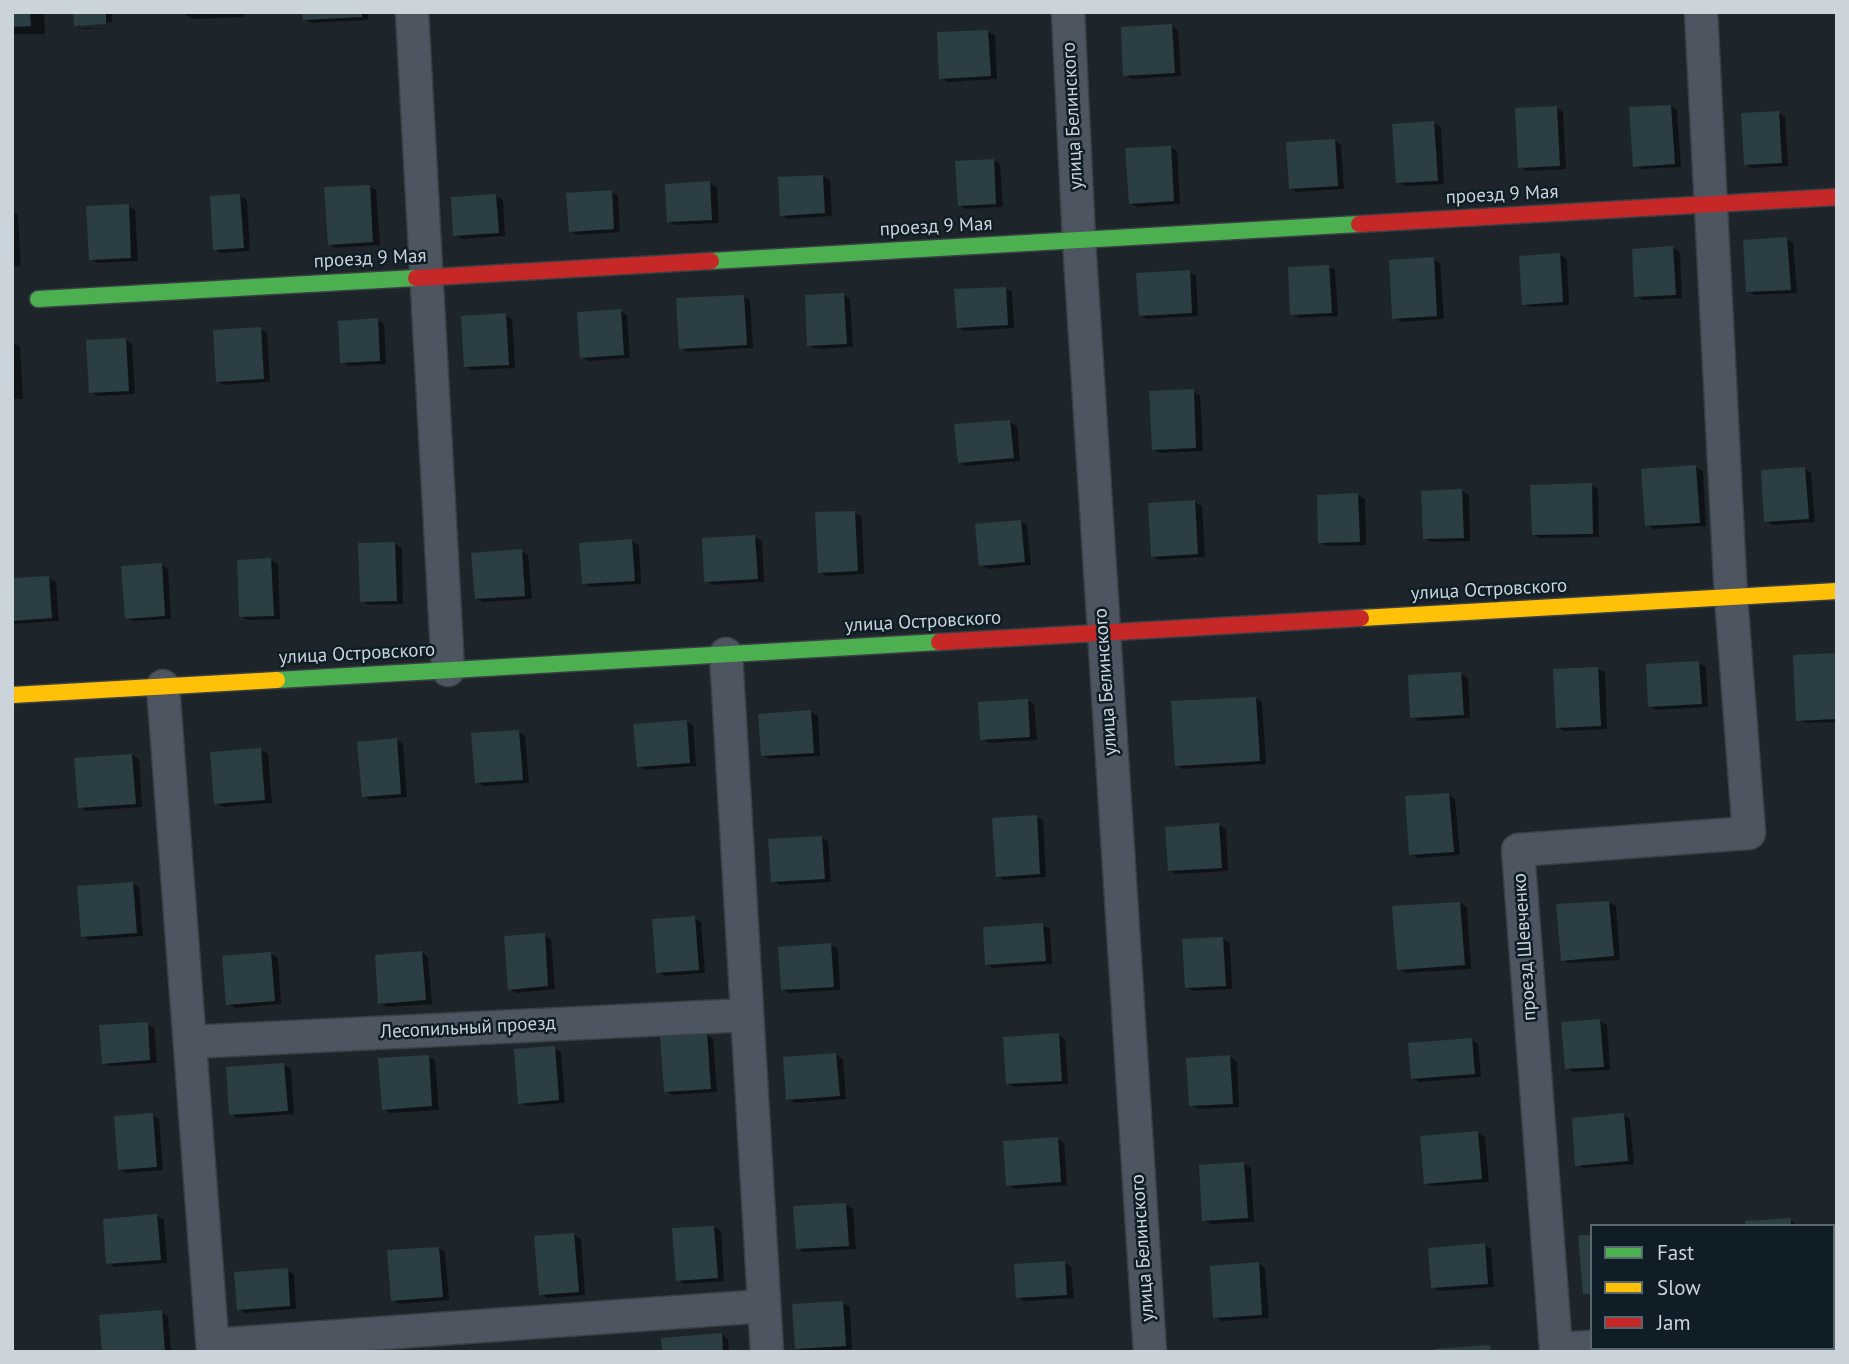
<!DOCTYPE html>
<meta charset="utf-8">
<style>
body{margin:0}
#map{position:relative;width:1849px;height:1364px;overflow:hidden;background:#1d252a;font-family:"PT Sans",sans-serif}
canvas{display:block}
.frame{position:absolute;inset:0;border:14px solid #cad4da;pointer-events:none}
.legend{position:absolute;left:1590px;top:1224px;width:245px;height:126px;box-sizing:border-box;background:#0e1d26;border:2px solid #59666e;margin:0;padding:9px 12px;list-style:none;font-size:21px;color:#cad4da}
.legend li{display:flex;align-items:center;gap:14px;height:35px}
.legend b{width:35px;border:2px solid #59666e}
</style>
<div id="map">
<canvas width="1849" height="1364"></canvas>
<div class="frame"></div>
<ul class="legend">
<li><b style="height:9px;background:#4caf50"></b>Fast</li>
<li><b style="height:9px;background:#ffc107"></b>Slow</li>
<li><b style="height:9px;background:#c62828"></b>Jam</li>
</ul>
</div>
<script>
const g = document.querySelector('canvas').getContext('2d');
g.lineJoin = 'round';
function fill(path, color) { g.fillStyle = color; g.fill(path, 'evenodd'); }
function stroke(path, color, width, dash) { g.strokeStyle = color; g.lineWidth = width; g.lineCap = dash ? 'butt' : 'round'; g.setLineDash(dash || []); g.stroke(path); }
function write(font, color, halo, rows, align = 'center') {
  g.font = font + ' "PT Sans",sans-serif'; g.lineWidth = 5; g.setLineDash([]); g.textBaseline = 'middle'; g.strokeStyle = halo; g.fillStyle = color; for (const [text, x, y, turn = 0] of rows) {
    g.save(); g.translate(x, y); g.rotate((+turn || 0) * Math.PI / 180); g.textAlign = isNaN(turn) ? turn : align; if (halo) g.strokeText(text, 0, 0); g.fillText(text, 0, 0); g.restore();
  }
}
fill(new Path2D(`
 M12,12H44L45,34H12Z
 M75,12H112V22L80,24V28H113L83,29L76,25Z
 M186,12H244V17L193,19L186,15Z
 M304,12H368V20L311,23L305,19Z
 M1172,26L1178,30L1181,76L1132,79L1125,75Z
 M988,32L995,35L997,79L948,82L941,78Z
 M1671,106L1677,110L1681,167L1641,169L1634,165Z
 M1556,108L1563,112L1566,169L1527,171L1520,167Z
 M1779,113L1785,117L1788,166L1752,168L1745,164Z
 M1434,123L1441,127L1444,184L1405,186L1398,182Z
 M1335,141L1341,145L1344,189L1297,192L1290,188Z
 M1170,147L1177,151L1180,204L1137,207L1130,203Z
 M993,160L1000,164L1003,207L966,209L959,205Z
 M823,176L830,180L832,216L788,219L782,215Z
 M710,183L717,187L719,223L675,225L669,221Z
 M370,187L376,190L380,245L336,248L329,244Z
 M611,192L618,196L620,232L577,235L570,231Z
 M240,196L247,200L250,251L221,253L215,249Z
 M496,196L503,200L505,236L462,239L455,235Z
 M128,206L135,210L138,261L97,263L91,259Z
 M12,211L18,215L21,266L12,267Z
 M1787,239L1793,243L1797,293L1755,295L1748,291Z
 M1673,248L1680,252L1682,298L1643,300L1636,296Z
 M1560,255L1567,259L1569,305L1530,307L1523,304Z
 M1433,259L1440,263L1444,319L1401,322L1394,318Z
 M1328,267L1335,270L1338,316L1299,318L1292,314Z
 M1189,272L1196,276L1198,316L1147,319L1140,315Z
 M1005,288L1012,292L1014,328L965,331L958,327Z
 M843,295L850,299L853,347L816,349L809,345Z
 M743,296L750,300L753,348L688,352L681,348Z
 M620,311L627,315L630,358L589,361L582,357Z
 M505,315L512,319L515,368L472,370L465,366Z
 M377,320L384,324L386,364L349,366L342,362Z
 M260,329L267,333L270,382L224,385L218,381Z
 M125,340L132,344L135,394L98,396L91,392Z
 M12,342L20,346L23,399H12Z
 M1193,391L1200,395L1203,451L1160,453L1153,449Z
 M1010,422L1017,426L1020,461L966,466L959,462Z
 M1696,467L1703,471L1706,526L1654,529L1647,525Z
 M1805,469L1811,473L1815,522L1773,525L1766,521Z
 M1591,485L1598,489L1599,537L1540,538L1533,534Z
 M1462,491L1469,495L1470,541L1431,542L1424,538Z
 M1358,495L1365,499L1366,545L1327,546L1320,542Z
 M1195,502L1202,506L1205,557L1160,560L1153,556Z
 M855,513L862,517L864,574L826,576L820,572Z
 M1020,521L1027,525L1031,565L988,569L981,565Z
 M755,537L762,541L764,582L713,585L706,581Z
 M632,541L639,545L641,584L590,587L583,583Z
 M395,544L402,548L403,604L369,605L362,601Z
 M521,551L528,555L532,599L483,602L476,598Z
 M271,560L278,564L280,619L248,620L241,616Z
 M162,565L168,569L171,619L133,621L126,618Z
 M49,578L56,582L59,621L12,624V580Z
 M1837,655V722L1805,723L1798,719Z
 M1699,663L1706,667L1708,707L1657,710L1650,706Z
 M1598,669L1605,672L1607,729L1564,731L1557,727Z
 M1461,674L1468,678L1470,718L1419,721L1412,717Z
 M1255,698L1262,702L1266,764L1183,769L1176,765Z
 M1027,700L1034,704L1037,740L989,743L982,739Z
 M811,712L818,716L820,756L769,759L762,755Z
 M687,722L693,725L696,766L645,770L638,766Z
 M519,732L525,736L529,783L484,786L477,782Z
 M397,740L403,744L407,797L370,800L363,796Z
 M261,750L268,754L272,803L223,807L216,803Z
 M132,755L139,759L142,807L86,811L80,807Z
 M1449,795L1455,799L1460,855L1417,858L1411,854Z
 M1036,817L1043,820L1046,877L1004,880L997,876Z
 M1219,825L1226,829L1228,871L1176,874L1169,870Z
 M821,838L828,841L831,882L780,885L773,881Z
 M132,883L139,887L143,936L89,940L82,936Z
 M1609,902L1616,906L1620,960L1569,963L1562,960Z
 M1460,903L1467,907L1471,969L1406,973L1399,969Z
 M694,918L701,922L705,973L665,976L658,972Z
 M1043,925L1050,929L1052,964L993,968L987,964Z
 M544,935L551,939L555,989L516,993L510,989Z
 M1223,939L1230,943L1232,989L1193,991L1186,987Z
 M831,945L838,949L840,990L789,993L782,989Z
 M422,953L428,957L432,1004L387,1007L380,1003Z
 M271,954L278,958L281,1004L235,1008L228,1004Z
 M1600,1021L1607,1025L1610,1070L1573,1072L1567,1068Z
 M147,1024L154,1028L157,1063L110,1066L103,1062Z
 M707,1035L713,1039L717,1092L672,1095L666,1091Z
 M1058,1035L1065,1039L1068,1084L1014,1087L1007,1083Z
 M1472,1040L1478,1044L1481,1077L1419,1082L1413,1078Z
 M554,1048L561,1052L565,1103L527,1106L520,1102Z
 M836,1055L843,1059L846,1099L795,1103L788,1099Z
 M428,1056L435,1060L439,1110L390,1113L384,1109Z
 M1230,1057L1237,1061L1239,1107L1198,1109L1191,1105Z
 M284,1065L291,1069L294,1114L237,1118L231,1114Z
 M152,1115L159,1119L163,1170L126,1173L119,1169Z
 M1624,1115L1630,1119L1634,1164L1584,1168L1577,1164Z
 M1478,1133L1485,1137L1489,1182L1432,1186L1425,1183Z
 M1058,1139L1064,1143L1067,1185L1015,1189L1008,1185Z
 M1244,1164L1251,1168L1254,1222L1211,1224L1204,1220Z
 M846,1205L853,1209L856,1249L804,1252L798,1248Z
 M157,1216L164,1220L167,1263L115,1267L108,1263Z
 M1790,1219L1797,1226H1747Z
 M714,1227L721,1231L724,1281L685,1284L678,1280Z
 M574,1235L581,1239L585,1295L548,1298L541,1294Z
 M1484,1245L1491,1249L1494,1287L1440,1291L1433,1287Z
 M439,1248L445,1252L449,1300L400,1304L393,1300Z
 M1065,1263L1071,1266L1074,1298L1024,1301L1018,1297Z
 M1259,1264L1265,1268L1269,1318L1222,1321L1215,1317Z
 M287,1270L294,1274L296,1309L245,1313L239,1309Z
 M843,1303L850,1307L852,1349L804,1352L797,1348Z
 M161,1312L168,1316L171,1352H104Z
 M722,1335L728,1339L729,1352H664Z`), '#0007');
fill(new Path2D(`
 M12,12H30L31,26L12,27Z
 M73,12H106V24L74,26Z
 M302,12H362V17L303,20Z
 M1172,24L1175,73L1123,76L1121,27Z
 M988,30L991,76L939,79L937,32Z
 M1671,105L1675,164L1633,167L1629,107Z
 M1557,106L1560,166L1518,168L1515,108Z
 M1779,111L1782,163L1744,165L1741,113Z
 M1434,121L1438,181L1396,183L1392,124Z
 M1335,139L1338,186L1289,189L1286,142Z
 M1171,146L1174,201L1129,204L1125,148Z
 M994,159L996,204L958,206L955,161Z
 M823,175L825,213L780,216L778,177Z
 M710,181L712,220L667,222L665,184Z
 M370,185L373,242L328,245L324,187Z
 M612,190L614,229L569,232L566,193Z
 M240,194L244,248L213,250L210,196Z
 M496,194L499,233L453,236L451,197Z
 M129,204L131,258L89,260L86,206Z
 M1787,237L1791,290L1746,292L1743,240Z
 M1673,246L1676,295L1634,297L1632,249Z
 M1560,253L1563,302L1522,305L1519,256Z
 M1434,257L1437,316L1392,319L1389,260Z
 M1329,265L1332,313L1290,315L1288,267Z
 M1190,270L1192,313L1139,316L1136,273Z
 M1006,287L1008,325L957,328L954,289Z
 M844,293L847,344L807,346L805,295Z
 M744,295L747,345L679,349L676,298Z
 M621,309L624,355L580,358L577,312Z
 M506,313L509,365L464,367L461,316Z
 M378,318L380,361L340,363L338,321Z
 M261,327L264,379L216,382L213,330Z
 M126,338L129,391L89,393L86,340Z
 M1194,389L1196,448L1152,450L1149,391Z
 M1010,420L1014,458L958,463L954,424Z
 M1696,465L1700,523L1645,526L1641,469Z
 M1805,467L1809,519L1764,522L1761,470Z
 M1592,483L1593,534L1532,535L1530,485Z
 M1462,489L1464,538L1423,539L1421,491Z
 M1358,493L1360,542L1318,543L1317,495Z
 M1195,500L1198,554L1151,557L1148,503Z
 M855,511L858,571L818,573L815,512Z
 M1021,520L1025,562L979,566L975,524Z
 M755,535L758,579L704,582L702,538Z
 M632,539L635,581L582,584L579,543Z
 M395,542L397,601L360,602L358,543Z
 M522,549L525,596L475,599L471,553Z
 M271,558L274,616L239,617L237,560Z
 M162,563L165,616L125,619L121,566Z
 M49,576L52,618L12,621V578Z
 M1837,653V719L1796,721L1793,655Z
 M1699,661L1702,704L1648,707L1646,664Z
 M1598,667L1601,726L1556,728L1553,669Z
 M1461,672L1464,715L1410,718L1408,675Z
 M1256,697L1260,761L1175,766L1171,701Z
 M1028,699L1030,737L980,740L978,702Z
 M811,710L814,753L761,756L758,714Z
 M687,720L690,763L637,767L633,724Z
 M519,730L523,780L475,783L471,733Z
 M397,738L401,794L362,797L357,742Z
 M261,748L265,800L214,804L210,752Z
 M132,754L136,804L78,808L74,758Z
 M1449,793L1454,852L1409,855L1405,796Z
 M1037,815L1040,874L996,877L992,818Z
 M1219,823L1222,868L1168,871L1165,827Z
 M822,836L825,879L771,882L768,839Z
 M133,882L137,933L81,937L77,886Z
 M1609,901L1614,956L1561,961L1556,904Z
 M1460,902L1465,965L1397,970L1392,906Z
 M695,916L699,970L656,973L652,919Z
 M1043,923L1046,961L985,965L983,927Z
 M545,933L548,986L508,990L504,936Z
 M1223,937L1226,986L1185,988L1182,939Z
 M831,943L834,987L781,990L778,947Z
 M422,951L426,1000L378,1004L375,955Z
 M271,952L275,1001L226,1005L222,956Z
 M1600,1019L1604,1067L1565,1069L1561,1022Z
 M148,1022L150,1060L102,1064L99,1025Z
 M707,1033L711,1089L664,1092L660,1036Z
 M1059,1033L1062,1081L1006,1084L1003,1037Z
 M1472,1038L1475,1074L1411,1079L1408,1043Z
 M555,1046L559,1100L518,1104L514,1049Z
 M836,1053L840,1096L786,1100L783,1057Z
 M429,1055L432,1106L382,1110L378,1058Z
 M1230,1055L1233,1104L1189,1106L1186,1058Z
 M284,1063L288,1111L229,1115L226,1067Z
 M153,1113L157,1167L118,1170L114,1116Z
 M1624,1113L1628,1161L1575,1166L1572,1118Z
 M1478,1131L1482,1179L1424,1184L1420,1136Z
 M1058,1137L1061,1182L1006,1186L1003,1141Z
 M1244,1162L1248,1218L1202,1221L1199,1165Z
 M846,1203L849,1246L796,1249L793,1206Z
 M157,1214L161,1260L106,1264L103,1219Z
 M1791,1218V1226H1745V1221Z
 M714,1226L718,1278L676,1281L672,1228Z
 M574,1233L579,1292L539,1295L534,1236Z
 M1578,1235H1592V1294H1583Z
 M1485,1243L1488,1284L1431,1288L1428,1248Z
 M439,1247L443,1297L391,1301L387,1250Z
 M1065,1261L1067,1295L1016,1298L1014,1264Z
 M1259,1262L1262,1315L1213,1318L1210,1266Z
 M288,1268L290,1306L237,1310L234,1272Z
 M843,1301L846,1346L795,1349L792,1304Z
 M162,1310L165,1352H102L99,1315Z
 M722,1333L723,1352H662L661,1338Z
 M1490,1345L1491,1352H1434V1349Z`), '#2a3e44');
const street = new Path2D(`
 M412,12L448,670
 M1068,12L1079,240L1150,1352
 M726,654L767,1352
 M163,686L213,1352
 M190,1042L747,1015
 M1833,1329H1837
 M213,1345L764,1306
 M1592,1347L1556,1349L1518,850L1749,833L1731,597L1701,12
 M1811,1348L1812,1352`);
const fast = new Path2D(`
 M711,261L1359,224
 M38,299L416,278
 M277,680L939,642`);
const slow = new Path2D(`
 M1361,618L1837,591
 M12,695L277,680`);
const jam = new Path2D(`
 M1359,224L1837,197
 M416,278L711,261
 M939,642L1361,618`);
stroke(street, '#3a4045', 35);
stroke(fast, '#3a4045', 19);
stroke(slow, '#3a4045', 19);
stroke(jam, '#3a4045', 19);
stroke(street, '#4c5560', 32);
stroke(fast, '#4caf50', 16);
stroke(slow, '#ffc107', 16);
stroke(jam, '#c62828', 16);
write('19px', '#cad4da', '#0e1d26', [
 ["улица Белинского",1073,116,-93],
 ["проезд 9 Мая",1502,195,-3],
 ["проезд 9 Мая",936,227,-3],
 ["проезд 9 Мая",370,259,-3],
 ["улица Островского",1489,590,-3],
 ["улица Островского",923,622,-3],
 ["улица Островского",357,654,-3],
 ["улица Белинского",1106,682,-94],
 ["проезд Шевченко",1525,947,-94],
 ["Лесопильный проезд",468,1028,-3],
 ["улица Белинского",1143,1248,-94]
]);
</script>
